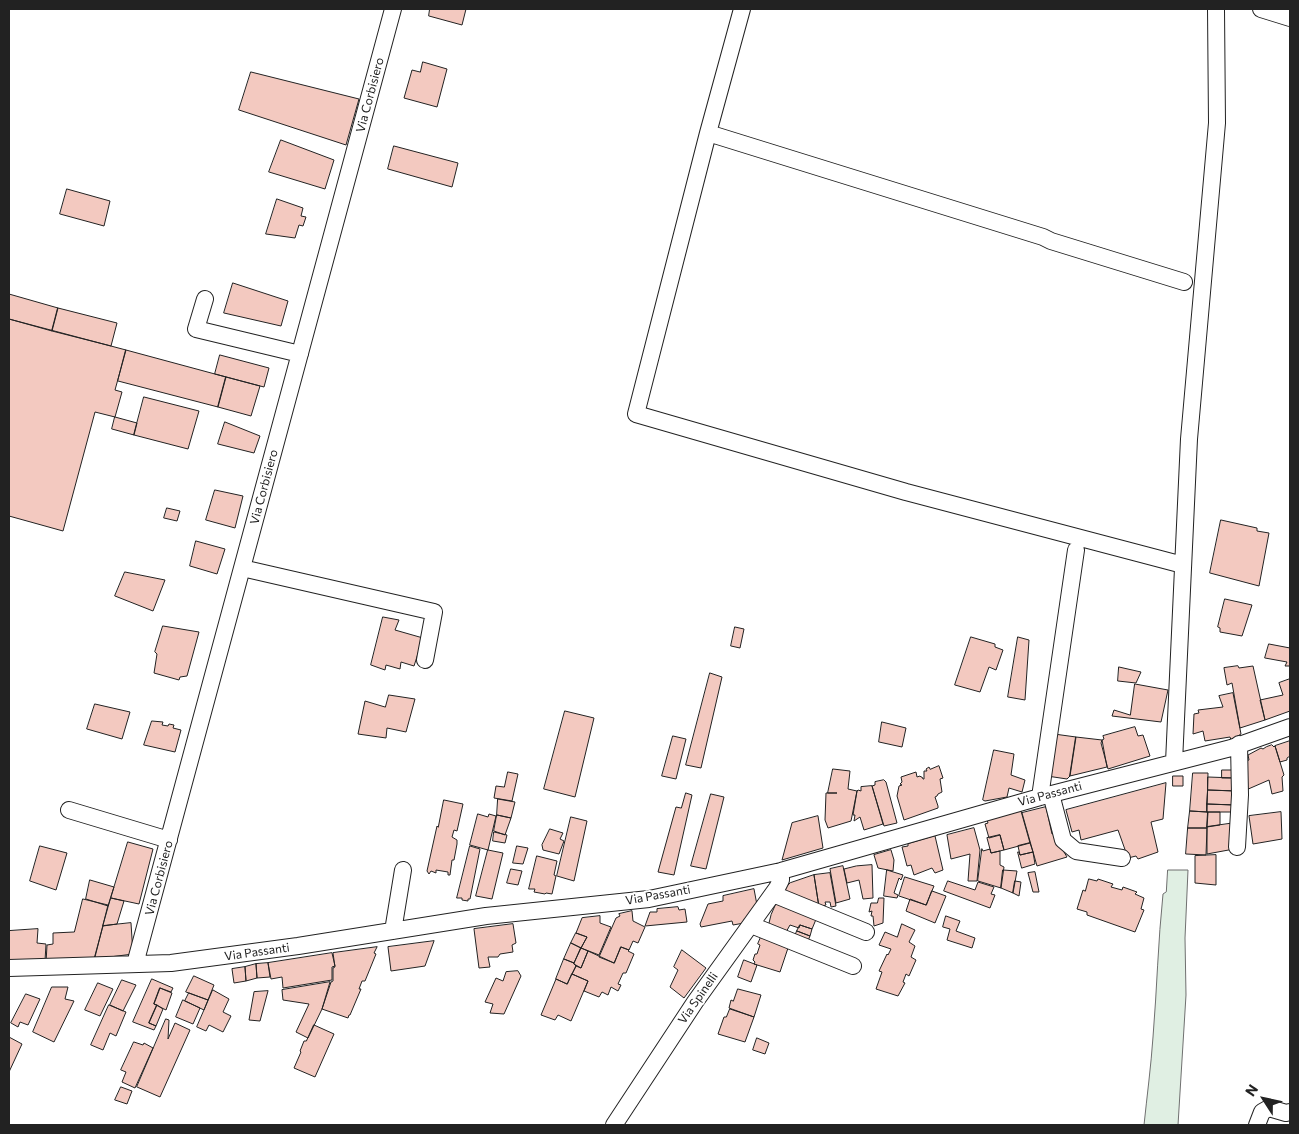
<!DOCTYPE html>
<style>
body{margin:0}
#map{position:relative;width:1299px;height:1134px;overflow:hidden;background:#fff;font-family:Commissioner,sans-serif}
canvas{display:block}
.frame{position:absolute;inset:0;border:10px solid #222;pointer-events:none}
.north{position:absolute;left:1239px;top:1074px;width:50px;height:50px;-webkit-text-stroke:4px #fff;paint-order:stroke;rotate:305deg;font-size:14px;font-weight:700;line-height:20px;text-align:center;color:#222}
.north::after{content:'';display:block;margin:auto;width:18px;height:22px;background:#222;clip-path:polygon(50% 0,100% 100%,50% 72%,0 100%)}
</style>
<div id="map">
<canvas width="1299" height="1134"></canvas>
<div class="frame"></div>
<div class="north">N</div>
</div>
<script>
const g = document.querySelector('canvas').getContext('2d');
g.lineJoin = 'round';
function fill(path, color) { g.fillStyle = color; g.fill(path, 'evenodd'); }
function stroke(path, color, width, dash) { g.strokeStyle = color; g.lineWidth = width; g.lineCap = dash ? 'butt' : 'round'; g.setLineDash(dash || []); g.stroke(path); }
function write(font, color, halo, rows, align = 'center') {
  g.font = font + ' Commissioner,sans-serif'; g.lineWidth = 4; g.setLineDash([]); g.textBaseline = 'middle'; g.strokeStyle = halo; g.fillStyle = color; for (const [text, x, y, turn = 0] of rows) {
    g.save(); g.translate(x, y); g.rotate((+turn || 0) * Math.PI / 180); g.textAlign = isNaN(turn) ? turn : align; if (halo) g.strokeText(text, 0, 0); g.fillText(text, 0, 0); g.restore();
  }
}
const green = new Path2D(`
 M1168,870H1188L1185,938L1186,995L1178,1125H1144C1147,1096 1151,1066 1153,1037C1157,989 1158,941 1163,894L1166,892Z`);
fill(green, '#e0efe3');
stroke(green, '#6f6f6f', 1);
const building = new Path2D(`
 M430,9H466L462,25L429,16Z
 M423,62L447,69L437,107L404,98L412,70L420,72Z
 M251,72L359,99L346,145L239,110Z
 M281,140L334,160L325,189L269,172Z
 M394,146L458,163L452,187L388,169Z
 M67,189L110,201L104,226L60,214Z
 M277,199L303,208L301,216L306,217L303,226L299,225L295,238L266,234Z
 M233,283L288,301L281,326L224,313Z
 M9,294L58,308L52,331L9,319Z
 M58,308L117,323L111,346L52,331Z
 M9,319L126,350L115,390L122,392L115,417L95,412L63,531L9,516Z
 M126,350L226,377L218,407L118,381Z
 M220,355L269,368L264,387L215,374Z
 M226,377L260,386L251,416L218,407Z
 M144,397L199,411L188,449L134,435Z
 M115,417L137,423L134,435L112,429Z
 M225,422L260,436L254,453L218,444Z
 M215,490L243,496L235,528L206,520Z
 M167,508L180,511L177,521L164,518Z
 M1221,520L1257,528V531L1269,533L1259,586L1210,573Z
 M196,541L225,549L217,574L190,566Z
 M125,572L165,580L153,611L115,596Z
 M1225,599L1252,605L1242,636L1220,632V628L1218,627Z
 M383,617L399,620L395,630L423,638L414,666L401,662L400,669L386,665L385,670L371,665Z
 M163,626L199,632L187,676L180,677L179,680L154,673L157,654L155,652Z
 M735,627L744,629L740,648L731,646Z
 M971,637L995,644V647L1003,650L996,670L989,667L980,692L955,685Z
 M1018,637L1029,640L1025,700L1008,697Z
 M1269,644L1290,648V666H1285L1287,662L1265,658Z
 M1238,666L1239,668L1253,666L1265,720L1240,728L1232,683L1227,685L1224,668Z
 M1119,667L1141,672L1136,683L1118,681Z
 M710,673L722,677L701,768L686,765Z
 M1290,679V711L1265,720L1260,700L1283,695L1279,683Z
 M1135,684L1168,690L1161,722L1112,716L1114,710L1130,715Z
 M1233,693L1241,734L1231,740L1230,737L1205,741L1203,731L1193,734L1194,714L1199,713L1198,710L1223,707L1219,696Z
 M389,695L415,699L406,732L387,728L386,738L358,734L365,701L385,707Z
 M95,704L130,712L122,739L87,729Z
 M565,711L594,718L575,797L544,789Z
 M152,721L163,722L162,725L168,726L169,724L174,725L173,728L181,730L175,752L144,745Z
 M882,722L906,728L902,747L879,742Z
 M1135,727L1138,736L1143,735L1150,756L1108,769L1101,743L1102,740L1104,739L1103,736Z
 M1054,734L1076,737L1070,776L1067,779L1047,776Z
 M673,736L686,739L676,779L662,776Z
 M1076,737L1102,740L1107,767L1070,776Z
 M1290,741V756L1287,758V760L1280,762L1275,746Z
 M1272,745L1274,747L1275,746L1284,775L1282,777L1283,791L1272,794L1269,780L1246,790V761L1249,760L1248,755L1261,748L1263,749L1266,747Z
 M994,750L1014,754L1011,775L1025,780L1022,792L1009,788L1007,797L985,801L983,800Z
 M939,766L943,778L940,779L942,792L938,794L937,796L935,797L938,806V808L904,820L897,796L899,786L902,785L900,784L902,782L901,777L916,772L917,777L920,776L921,777H922L923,779H924V771H927L926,769L929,767L930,769Z
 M833,769L850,771L848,789L857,791L851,821L828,828L825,820L826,793H837H828Z
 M1222,770H1236V778H1222Z
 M508,772L518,774L512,801L494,798L496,786L504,787Z
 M1193,773H1208L1207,812L1190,811Z
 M1173,776H1183V786H1173Z
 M1208,777L1236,778L1235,791L1208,790Z
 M884,780L886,782L897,823L884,826L872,786L875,785V782Z
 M1166,783L1163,819L1151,822L1158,852L1138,859L1136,856L1128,858L1118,830L1081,840L1079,830L1072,832L1066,810Z
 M872,786L883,824L864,830L860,817L854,821L855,815H853L857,791L858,790L861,791V787Z
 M1208,790L1237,791L1235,805L1207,804Z
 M686,793L692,795L674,875L658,872L676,807L681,808Z
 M711,794L724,797L706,869L691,866Z
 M498,799L515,802L511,818L497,815Z
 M444,800L463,804L457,831L454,830L452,837L457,840V844L454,860H452L450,875H448V872L436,870V873L431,871L429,874L427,871L437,826L438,827Z
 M1207,804L1235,805L1234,812H1207Z
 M1046,807L1052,834L1055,833L1058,842L1067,857L1037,866L1022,813Z
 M1021,811L1030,843L1004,850L1000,835L989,838L985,824L988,823L987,820Z
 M1190,811L1208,812L1207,828H1188Z
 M1208,812H1220V825L1207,827Z
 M1281,812L1282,839L1253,844L1249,816Z
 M478,814L488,817L489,814L496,816L488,850L470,845Z
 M497,815L511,818L505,835L494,831Z
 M818,816L823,848L782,860L792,823Z
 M571,817L587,821L574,881L557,876Z
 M1235,823L1234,849L1207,854V827Z
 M974,828L980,850L977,881H968L970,854L951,859L947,835Z
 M1188,828H1207L1206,855L1186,854Z
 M550,829L563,833L560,839L564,841L559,854L543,850L542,845Z
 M494,832L507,835L505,843L493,841Z
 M1000,835L1004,850L991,853L987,838Z
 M935,836L943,870L935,873L932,868L914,875L911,865L907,866L902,847L908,846V844Z
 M128,842L153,849L139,904L111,898Z
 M1030,843L1033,852L1020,855L1018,846Z
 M40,846L67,853L56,890L30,881Z
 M470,846L480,849L470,899H468V901L462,900V898H457Z
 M517,846L528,848L523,864L513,863Z
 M982,849L983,851L990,849L991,853L1000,851V865L1004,867L1001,888L978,881Z
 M488,850L503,853L492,899L476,896Z
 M891,850L894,860L893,871L878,868L874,855Z
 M1018,852H1019L1020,855L1033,852L1035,864L1022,868Z
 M1216,855V885L1195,883V856Z
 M537,856L557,861L554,875L556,876L552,894L546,893L545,894L534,892L535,889H529Z
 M872,865L873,898L863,899L859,880L847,883L844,869L856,866Z
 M843,866L850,899L836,903L830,869Z
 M511,869L522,871L518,885L507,883Z
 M887,870L903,875L901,880L899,878L894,893L898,895L897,898L884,896Z
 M1003,870L1017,871L1013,893L1001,888Z
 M1035,872L1039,892H1033L1028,873Z
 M830,873L836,906L831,907L830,902H825L826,905L819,907L814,875Z
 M814,875L819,907L783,890L790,883Z
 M905,877L934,886L926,905L899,896Z
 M1089,879L1097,881L1098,879L1113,884L1111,887L1122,890L1123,887L1137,892L1135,894L1144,898L1141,909L1144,910L1135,932L1087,915V912L1077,909L1083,890L1085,891Z
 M90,880L114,887L108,906L86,899Z
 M948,881L975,890L978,882L994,887L991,894L995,895L990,908L944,891Z
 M1015,881L1021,882L1019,896L1013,893Z
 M754,889L757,905L744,923L733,925L732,921L701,927L700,924L708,904L723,901V896Z
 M932,891L946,896L935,923L906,911L910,899L926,905Z
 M111,898L124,901L117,924L103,926Z
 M879,898H884L883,923L874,926L873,916H871L872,911L869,912L871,903H877Z
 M83,899L108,905L94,961L46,963L47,945L53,944V933L74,932Z
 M777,902L817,917L812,929L800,925L799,928L790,925L785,934L768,927L771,915Z
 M678,907L679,910L685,909L687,922L645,926L650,912H657V909Z
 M632,911L633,921L645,927L638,943L633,941L629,950L621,947L614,963L599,957L616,918L620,916L619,914Z
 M600,916V923L611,927L599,955L581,948L587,937L576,933L582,918Z
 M946,916L960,921L956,931L975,938L972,948L947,940L950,929L943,927Z
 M131,923L133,954L94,959L103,926Z
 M513,924L516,943L512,945L513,952L500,954L498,957H488L490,967L479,968L474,929Z
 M902,924L915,930L909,942L915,946L911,957L916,960L909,976L906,974L903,982L905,983L898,996L876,989L882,972L879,971L887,954L888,955L891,949L879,945L885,932L897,937Z
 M800,925L812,929L810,936L797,931Z
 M38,929L37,943L46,944L45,961L9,962V931Z
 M797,931L810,936L807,943L794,939Z
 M576,933L587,937L581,948L571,943Z
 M761,937L789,945L780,972L754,964L755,962L753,960L755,954H757L760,945L758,944Z
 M434,941L425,966L391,971L388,947Z
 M571,943L581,948L574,963L564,959Z
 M377,947L374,953L376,954L365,981H362L359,989H361L350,1015H349L348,1018L322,1009L331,982L333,981V968L335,967L333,953Z
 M621,947L629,950L628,951L634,954L626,973H623L618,984L621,985L618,991L611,987L608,995L602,992L599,997L584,991L588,981L572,974L576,966L581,968L588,951L614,963Z
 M581,948L588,951L581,968L574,964Z
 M682,950L706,968L684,998L670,987L678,970L674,967Z
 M332,953L335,966L332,967V980L283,988L282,977L271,979L268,963Z
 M564,959L574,963V964L576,966L567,984L556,979Z
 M744,960L757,965L751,982L738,977Z
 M268,963L270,977L257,978L256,964Z
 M256,964L257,978L246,981L245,967Z
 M245,967L246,981L234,983L232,969Z
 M518,971L521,976L504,1014L490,1013L493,1004L485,1002L496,978L503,981L506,972Z
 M572,974L588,981L571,1021L558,1015L555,1020L541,1015L556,979L567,984Z
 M194,976L214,985L208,1000L186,992Z
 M152,979L173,988L171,992L160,988L154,1004L157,1005L149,1023L156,1026L154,1030L133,1022Z
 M122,980L136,985L123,1011L110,1005Z
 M330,982L322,1009L308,1038L296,1032L309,1004L283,1000L282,990Z
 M98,983L113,989L100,1016L85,1010Z
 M52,987H68L65,999L74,1001L54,1042L33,1032Z
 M160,988L172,993L166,1010L154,1004Z
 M738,989L761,995L754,1017L729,1008L731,1000L733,1001Z
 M213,990L229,999L223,1012L231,1016L223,1032L209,1025L206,1031L197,1027Z
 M268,991L260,1021L249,1020L254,992Z
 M189,993L208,1000L204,1010L185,1001Z
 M26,994L40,999L28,1025L20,1022L18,1027L11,1023Z
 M183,1000L200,1008L193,1024L176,1017Z
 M109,1005L126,1012L116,1036L110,1033L103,1050L91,1045Z
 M157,1005L163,1009L156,1026L149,1023Z
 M730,1009L754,1017L745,1042L718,1034L724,1017H726Z
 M166,1019L169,1020L168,1039L175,1023L190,1030L160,1097L137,1087Z
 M314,1025L334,1034L315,1077L294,1068L301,1052L300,1051L304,1041H306Z
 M9,1037L22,1044L9,1072Z
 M757,1038L769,1043L765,1054L753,1050Z
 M134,1042L143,1045L144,1043L153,1048L135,1088L122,1082L126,1072L121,1070Z
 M121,1087L132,1091L127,1104L115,1100Z`);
fill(building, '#f3c9c0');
stroke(building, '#222', 1);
const minor = new Path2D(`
 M742,9L708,133L636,414L906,492L1183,565
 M1261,9L1290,18
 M708,133L1043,237L1051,241L1184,282
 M205,299L196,329L300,354
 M242,568L434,612L425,660
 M1174,762L1189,439L1217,123L1216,9
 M1051,794L1063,840L1076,851L1122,858
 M1040,797L1076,550
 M69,810L169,840
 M1237,847L1240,795L1239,744
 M773,894L866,932
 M751,924L756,927L853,966
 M393,931L403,870
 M135,964L393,9
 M9,968L171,963L298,946L486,916L649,899L781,871L1040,797L1231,748L1290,727
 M614,1125L695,1002L777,888L781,880V871
 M1257,1125L1262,1112L1269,1108L1286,1113L1290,1112`);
stroke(minor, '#222', 18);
stroke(minor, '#fff', 16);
write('12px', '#222', '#fff', [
 ["Via Corbisiero",370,95,-75],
 ["Via Corbisiero",264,487,-75],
 ["Via Passanti",1050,794,-15],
 ["Via Corbisiero",159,878,-75],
 ["Via Passanti",658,895,-10],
 ["Via Passanti",257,952,-8],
 ["Via Spinelli",698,998,-55]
]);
</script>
